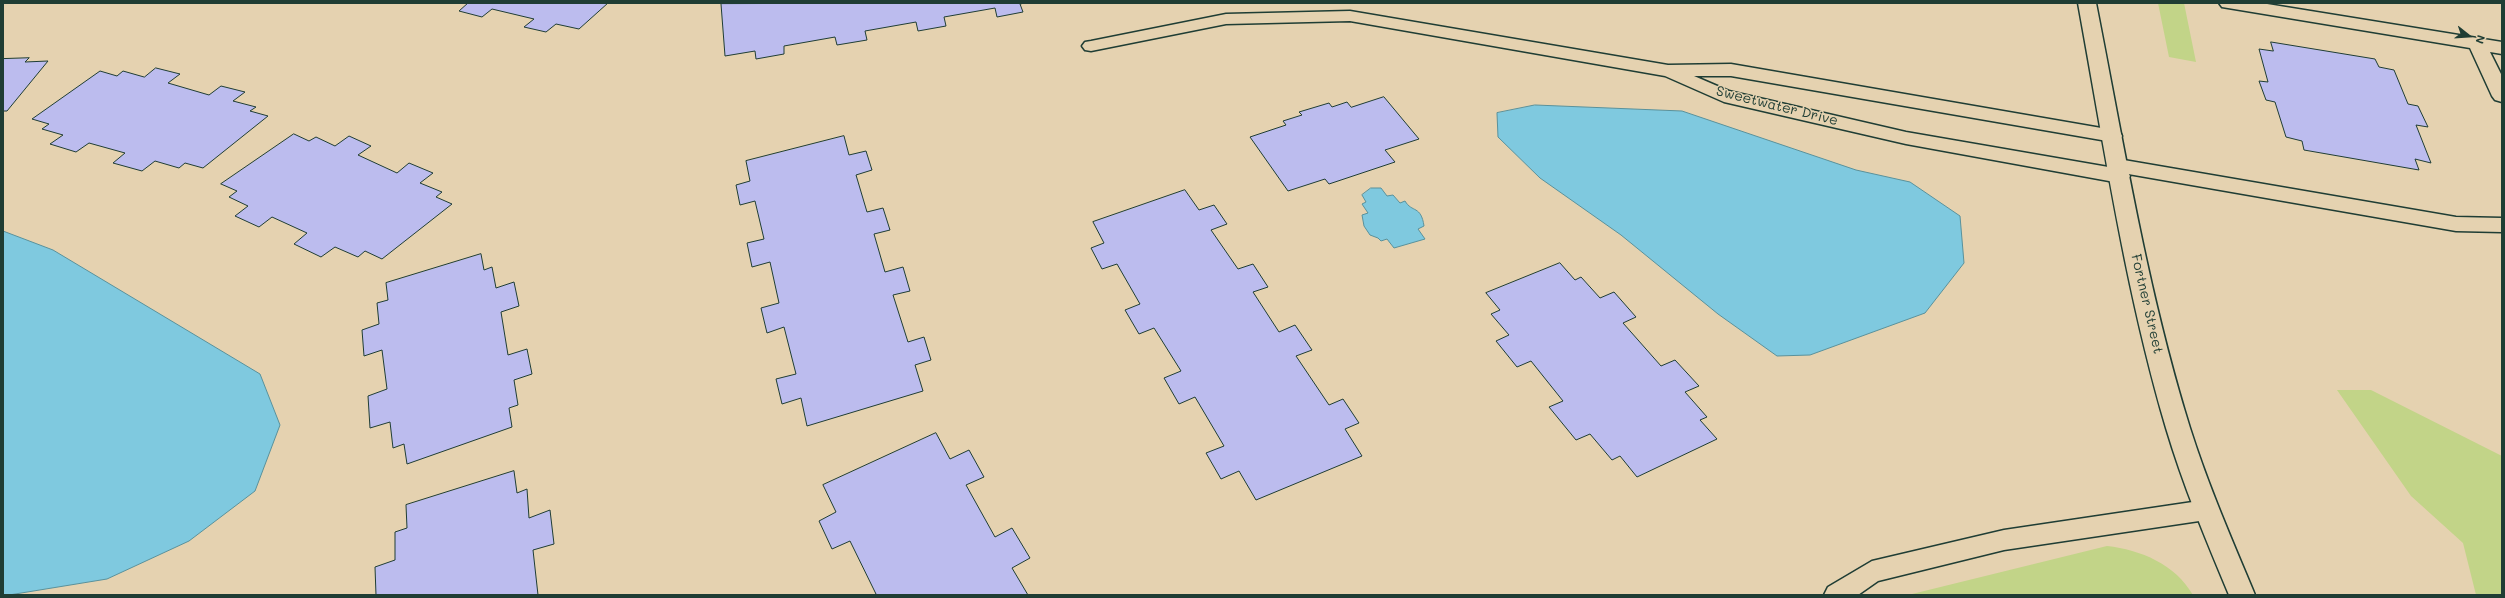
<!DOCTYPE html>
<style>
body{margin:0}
#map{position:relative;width:2505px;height:598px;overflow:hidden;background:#e5d2b0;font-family:Mali,sans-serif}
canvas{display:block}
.frame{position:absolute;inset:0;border:4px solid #1f3d34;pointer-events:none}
.north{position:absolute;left:2449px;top:16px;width:40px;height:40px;-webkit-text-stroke:3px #e5d2b0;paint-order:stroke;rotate:107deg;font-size:11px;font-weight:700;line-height:16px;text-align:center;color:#1f3d34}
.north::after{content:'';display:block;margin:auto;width:14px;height:18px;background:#1f3d34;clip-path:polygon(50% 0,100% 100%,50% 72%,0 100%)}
</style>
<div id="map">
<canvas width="2505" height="598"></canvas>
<div class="frame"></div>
<div class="north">N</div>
</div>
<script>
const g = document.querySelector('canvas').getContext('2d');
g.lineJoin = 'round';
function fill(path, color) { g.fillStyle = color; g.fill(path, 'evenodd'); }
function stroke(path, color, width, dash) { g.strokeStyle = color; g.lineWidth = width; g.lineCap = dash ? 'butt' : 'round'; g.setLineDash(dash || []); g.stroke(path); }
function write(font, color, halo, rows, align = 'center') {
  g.font = font + ' Mali,sans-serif'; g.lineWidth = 3; g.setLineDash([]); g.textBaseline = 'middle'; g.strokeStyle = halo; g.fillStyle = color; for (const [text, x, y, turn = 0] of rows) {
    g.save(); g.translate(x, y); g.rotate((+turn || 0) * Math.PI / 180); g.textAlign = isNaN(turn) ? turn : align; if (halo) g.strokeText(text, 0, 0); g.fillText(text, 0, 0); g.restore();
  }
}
fill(new Path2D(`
 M2158,3H2184L2196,62L2169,57Z
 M2337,390H2371L2502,456V595H2476L2463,543L2411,496Z
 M2107,546C2141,550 2175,564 2193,595H1908Z`), '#c2d488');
const water = new Path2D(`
 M1535,105L1682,111L1856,170L1910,182L1960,216L1964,263L1925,313L1810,355L1777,356L1718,314L1621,235L1540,178L1498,137L1497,113Z
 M1371,188H1381L1387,196L1393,195L1400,203L1405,201C1412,213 1421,205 1424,226L1418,229L1425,239L1394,248L1387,239L1381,241L1378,238L1370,235L1364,226L1362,215L1368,213L1362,204L1366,202L1362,195Z
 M3,231L53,250L260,374L280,425L255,491L189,541L107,579L9,595H3Z`);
fill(water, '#7fc9df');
stroke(water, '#59919b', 1);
const building = new Path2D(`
 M466,3H608L579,29L556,24L546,32L524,27L534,19L492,9L482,17L459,11L468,3Z
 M1025,3L1020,4L1023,12L997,17L995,8L944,17L946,26L918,31L916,22L865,31L867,40L837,45L835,37L784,46V54L756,59L755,51L725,56L721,4Z
 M2271,42L2375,59L2379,67L2394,70L2408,104L2418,106L2428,127L2416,125L2431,163L2415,159L2419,170L2304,150L2302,141L2286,137L2275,102L2266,100L2259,81L2268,82L2259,49L2273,51Z
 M29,58L25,62L48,61L7,111H3V59Z
 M156,68L180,74L168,83L209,95L221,86L245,92L233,101L256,107L250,111L268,116L203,168L185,163L179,168L155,161L142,171L113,163L125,153L89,143L76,152L50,144L63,135L42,129L49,124L32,119L100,71L117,76L123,71L144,77Z
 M1384,97L1419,139L1385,150L1395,162L1329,184L1325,179L1288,191L1250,137L1286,125L1283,121L1302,115L1299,112L1329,103L1332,107L1347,102L1351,107Z
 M294,134L309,141L316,137L335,146L349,136L371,146L358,155L397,173L409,163L433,173L420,183L442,192L436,197L452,204L382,259L365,251L358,257L335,247L321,257L294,244L307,233L272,217L259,227L235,216L248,206L229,197L237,191L221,184Z
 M844,136L849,155L866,151L872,170L856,175L867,212L883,208L890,230L874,234L885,272L903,267L910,291L893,295L908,342L924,337L931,360L915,365L923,391L807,426L801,398L782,404L776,379L796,374L784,327L767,333L761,308L779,303L770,262L752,267L747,243L764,239L755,201L740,205L736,185L750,181L746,161Z
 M1185,190L1199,210L1214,205L1227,224L1211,230L1238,269L1253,264L1268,287L1253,292L1279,332L1295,325L1312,350L1296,356L1329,405L1343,399L1359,423L1345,429L1362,456L1256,500L1239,471L1221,479L1206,453L1224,446L1195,397L1179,404L1164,378L1181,371L1154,328L1139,334L1125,310L1140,304L1117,264L1102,269L1091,248L1104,243L1093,222Z
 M481,254L484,270L492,267L496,288L514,282L519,306L501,312L508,355L527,349L532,374L514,380L518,405L509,408L512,427L407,464L404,444L393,448L390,422L370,428L368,396L387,389L382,350L364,356L362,330L379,324L377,303L388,300L386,283Z
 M1560,263L1575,280L1581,277L1600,298L1614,292L1636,317L1623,323L1661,366L1675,360L1699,386L1685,392L1707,417L1700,420L1717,439L1637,477L1620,456L1612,460L1590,434L1576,440L1549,407L1563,401L1531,361L1517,367L1496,341L1509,335L1491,314L1500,310L1486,293Z
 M936,433L950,459L969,450L984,477L966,485L995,537L1012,528L1030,558L1012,568L1028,595H874L876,594L850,541L832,549L819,521L836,512L823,485Z
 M514,471L517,493L527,489L529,518L550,510L554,544L533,550L538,595H376L375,567L395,560V532L407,528L406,505Z`);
fill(building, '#bcbcee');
stroke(building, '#1f3d34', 1);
const service = new Path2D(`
 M1350,11L1668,65L1731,64L2113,130L2120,132L2122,136L2120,140L2113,142L1731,76H1694L1729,91L1906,132L2120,169L2127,171L2130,176L2127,181L2120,183L1906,144L1724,102L1665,76L1350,21L1226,24L1091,51L1085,50L1082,46L1085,42L1091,41L1226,14Z
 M2206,500L2214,503L2218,510L2214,517L2206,520L2004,550L1878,581L1858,595H1824L1828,587L1872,561L2004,530Z`);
const minor = new Path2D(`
 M2219,3H2261L2502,42V54L2490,52L2502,76V102L2495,100L2492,96L2470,48L2228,8L2222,7Z
 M2118,159L2456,217L2502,218V232L2456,231L2111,171L2108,166L2111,161Z`);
const tertiary = new Path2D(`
 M2078,3H2096C2124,145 2147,290 2190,428C2208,485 2232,540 2255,595H2229C2206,540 2183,485 2166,428C2125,289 2104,145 2078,3Z`);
stroke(service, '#1f3d34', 3);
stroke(minor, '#1f3d34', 3);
stroke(tertiary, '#1f3d34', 3);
fill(service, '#e5d2b0');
fill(minor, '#e5d2b0');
fill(tertiary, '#e5d2b0');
write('14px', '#1f3d34', '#e5d2b0', [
 ["Sweetwater Drive",1777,106,14],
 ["Fortner Street",2147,304,77]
]);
</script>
